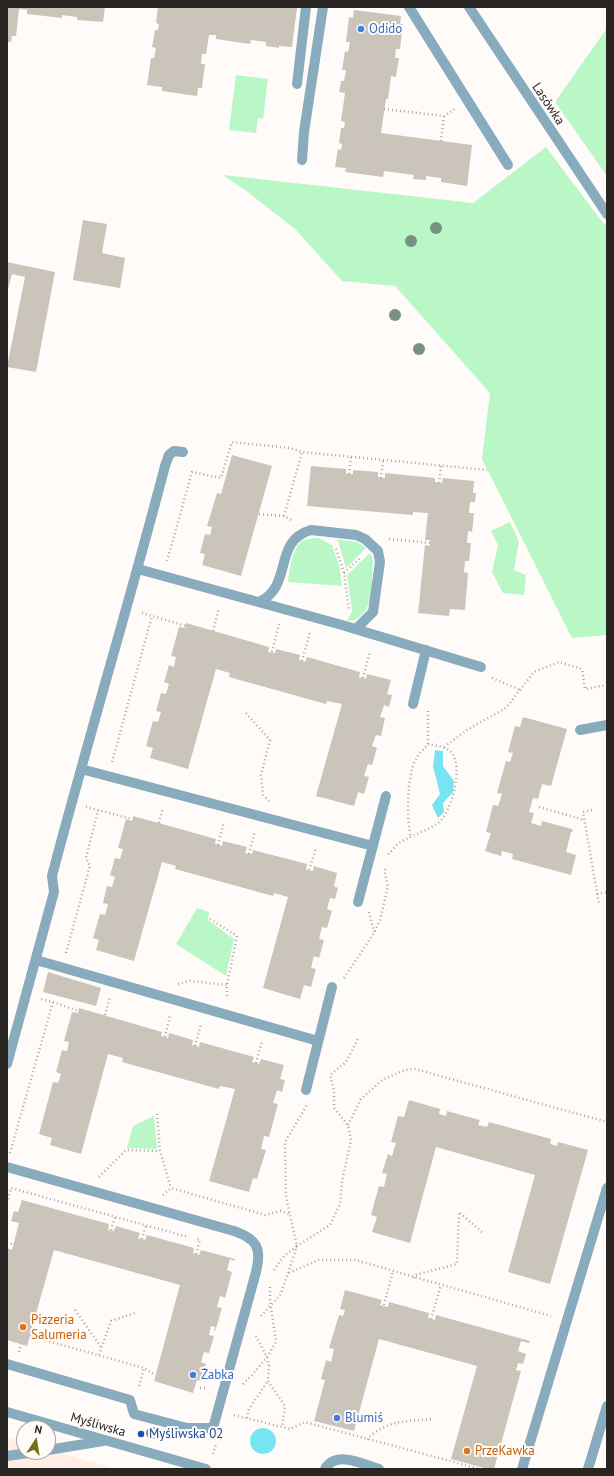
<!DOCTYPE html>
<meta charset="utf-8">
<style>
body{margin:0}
#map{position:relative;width:614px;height:1476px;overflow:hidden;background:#fffbf8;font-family:"PT Sans",sans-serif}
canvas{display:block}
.frame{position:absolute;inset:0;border:8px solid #282523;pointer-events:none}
.north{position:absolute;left:16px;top:1420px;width:40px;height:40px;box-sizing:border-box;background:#fffbf8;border:1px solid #a9a5a3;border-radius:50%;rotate:12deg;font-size:11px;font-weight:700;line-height:16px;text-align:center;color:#282523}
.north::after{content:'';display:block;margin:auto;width:14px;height:18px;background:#727115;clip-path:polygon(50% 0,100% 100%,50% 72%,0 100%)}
</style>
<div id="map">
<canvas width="614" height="1476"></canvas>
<div class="frame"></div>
<div class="north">N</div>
</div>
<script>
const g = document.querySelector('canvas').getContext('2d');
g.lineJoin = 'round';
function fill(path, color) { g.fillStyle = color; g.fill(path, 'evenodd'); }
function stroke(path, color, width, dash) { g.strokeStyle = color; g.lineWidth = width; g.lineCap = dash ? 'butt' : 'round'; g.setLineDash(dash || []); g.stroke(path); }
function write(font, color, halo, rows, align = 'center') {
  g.font = font + ' "PT Sans",sans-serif'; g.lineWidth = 4; g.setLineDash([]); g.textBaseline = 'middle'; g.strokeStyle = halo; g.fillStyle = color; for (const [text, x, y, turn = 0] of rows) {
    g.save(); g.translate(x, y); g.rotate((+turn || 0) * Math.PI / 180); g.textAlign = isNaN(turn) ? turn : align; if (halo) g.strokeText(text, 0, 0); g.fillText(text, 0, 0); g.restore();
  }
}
fill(new Path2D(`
 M7,1437L24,1442V1452H48V1449L115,1469H7Z`), '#ffeee3');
fill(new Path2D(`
 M607,28V176L555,102Z
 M236,75L268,79L263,119L258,118L256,133L229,130Z
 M546,147L603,223L607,224V635L572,638L482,459L490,393L395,286L342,281L295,229L245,190L223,175L473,203Z
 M510,522L519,541L514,570L526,575L524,595L503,593L492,572L498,545L491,531Z
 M313,538H319L332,545L340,569L342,586L288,582C290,570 291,547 304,540C307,539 311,539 313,538Z
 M334,539L357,542L366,548L346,568L338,541Z
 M370,553L372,557L373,563C371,583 375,620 347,621L352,611L347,575Z
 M197,908L209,912L208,920L234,939L226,976L176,944Z
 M154,1116L157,1149L127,1148L133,1126Z`), '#b9f8c6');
fill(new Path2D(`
 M435,750L443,751V766L454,781L453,792L443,803L444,812L438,818L432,805L440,794L433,766Z
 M250 1441a13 13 0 1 1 26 0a13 13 0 1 1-26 0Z`), '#78e3f3');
fill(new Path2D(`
 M7,7H105L103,22L77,20V17L62,15V18L27,14V10L19,9L16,36H12L11,42H7Z
 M158,7H288L297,8L292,47L279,46V48L266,46V42L251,40L250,44L216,39V35H209L206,54H202L201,64H205L202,88H198L197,96L162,91V87L147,85L151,58H154L156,48L152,47L155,30H158L159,24L156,23Z
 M354,10L401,16L400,24H403L400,49H396L395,58H399L396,77L391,76L388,99H386L381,133L472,145L467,186L441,182V178L426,176V180L413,179L414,175L384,171L383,177L345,172L346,168L335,167L338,149L341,150L342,144L339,143L341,128H344L345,122L341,121L345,93L339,92L341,81H344L346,70H342L345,51L348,52L350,42H346L349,17L353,18Z
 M83,220L107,224L102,253L125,258L120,288L73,280Z
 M7,262L55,272L36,372L7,367L25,277L12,274L7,293Z
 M232,455L272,466L241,576L202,565L205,554L200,553L205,534L210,535L212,527L207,526L217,493L221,494Z
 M311,466L346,469V474H353V470L378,472V477L381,478H385V473L435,478V482L442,483L443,478L474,481L473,493H476L475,502H470L469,513H474L472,532L468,531L467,543H471L469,561H465L464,572L468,573L465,610L450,609L449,616L418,613L425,545L430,546V540H425L428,513L413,512V515L307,506Z
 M186,623L269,647L268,652L275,653L276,649L300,655L299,660L305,662L307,657L360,672L359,677L366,679L367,674L391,680L387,694L392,695L389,707L384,705L380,717L385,718L381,736L376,735L372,746L377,748L372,765L368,764L364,776L369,777L364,794L358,792L354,806L316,796L342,704L327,701L326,704L229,677L230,673L216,669L188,769L150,758L153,748L146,746L153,721L158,722L161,712L156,711L161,693L166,694L169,684L164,682L169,665L174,667L176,657L171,656L179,627L185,628Z
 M523,717L567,729L551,786L542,784L538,799L533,798L529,812L534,813L531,823L541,826L542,821L572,829L573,832H571L566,852L576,855L571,875L512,859L513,854L502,851L501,856L485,851L491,833L486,832L493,805L498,806L502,794L497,793L506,761L510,762L513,753L508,752L515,726L520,727Z
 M133,816L216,839L215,844L222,846L223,841L247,847L245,853L249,854H252L253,850L307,864L306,870L313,871L314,866L337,873L334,886L338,888L335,899L330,898L327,909L332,911L327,928L322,927L319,939L324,940L319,958L314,956L311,968L316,969L311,987L304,985L300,999L263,988L288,897L274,893L273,896L175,869L176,866L162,862L134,961L96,950L99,940L93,938L100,914L105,915L108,904L103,903L107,886L112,887L115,877L110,875L115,858L120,859L123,849L118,848L126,819L132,821Z
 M48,972L101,988L96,1006L43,992Z
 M79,1008L162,1032L161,1036L168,1038L169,1033L193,1040L192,1045L199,1047L200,1042L254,1057L252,1062L256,1063L259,1064L261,1059L284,1065L280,1079L285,1080L282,1092L277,1090L273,1103L278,1104L269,1137L264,1136L261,1149L266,1150L257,1179L253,1178L249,1192L209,1181L235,1089L220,1086L219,1089L122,1062L123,1058L108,1054L81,1154L50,1145L52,1138L39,1134L53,1082L58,1083L61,1074L56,1072L62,1050L67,1051L69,1042L64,1041L72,1012L78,1013Z
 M409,1100L440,1109L439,1114L446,1116L447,1111L480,1120L478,1125L487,1127L489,1122L551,1139L550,1144L557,1146L558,1142L588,1150L550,1284L508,1272L535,1175L436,1147L410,1243L372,1232L377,1217L371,1215L379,1186L384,1187L387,1174L382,1173L388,1154L392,1156L396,1143L391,1142L398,1116L404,1117Z
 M22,1200L109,1224L108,1230L114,1231L116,1226L140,1233L138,1238L142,1239L145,1240L147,1235L194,1248L193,1253L199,1255L201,1250L235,1259V1261L230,1259L227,1270L232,1272L225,1298L220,1296L217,1307L222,1308L217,1325L215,1331H214L215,1327L211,1326L209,1335L214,1336L209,1353L204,1352L201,1362L206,1364L201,1381L197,1380L193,1393L154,1381L180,1285L54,1250L27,1346L7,1340V1248L12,1250L19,1223L11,1221L14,1211L18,1212Z
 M345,1290L382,1300L380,1305L388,1307L389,1302L429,1313L428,1318L435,1320L436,1315L530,1341L529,1343L521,1341L518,1351L526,1354L523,1364L518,1363L516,1370L521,1371L494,1469H488L451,1459L477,1366L379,1339L354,1431L314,1421L325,1380L321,1379L326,1360L331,1362L334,1349L329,1348L339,1315L343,1316L345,1310L340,1309Z`), '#cac4bb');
stroke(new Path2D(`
 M384,109L444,116L455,109
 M441,141L444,116
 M349,474L351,457
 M381,478L383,460
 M439,483L441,466
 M259,514L284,516L293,521
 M284,516L302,452
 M389,539L430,543
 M336,549L344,573L349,610
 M167,561L192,472L221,478L232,442L290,448L302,452L487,470
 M344,573L361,557
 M142,613L186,626
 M213,631L219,608
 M272,652L279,624
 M302,661L310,632
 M363,678L370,651
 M492,678L520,690
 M428,711V744
 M246,713L270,740L261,775L263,795L269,801
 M444,747L467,730L506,708L534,672L559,662L582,669L585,689L607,685
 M112,762L152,616
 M86,807L132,819
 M539,807L584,820
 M592,810L583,812L599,904
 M159,823L163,808
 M218,845L224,822
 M249,854L255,831
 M388,854C392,851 395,846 399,843C411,835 426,832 438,823C452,813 464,765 451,752C445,746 436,746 428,744C424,749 418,754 416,759C407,774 406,820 411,837
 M309,870L316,848
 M597,894L607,892
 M369,912L374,932
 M210,919L237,936L227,985V999
 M66,953L90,866L86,858L98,810
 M344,978L374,933L380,920L388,886L385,874V868
 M178,984L190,981L227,985
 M53,1002L78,1011
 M105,1015L110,997
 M165,1037L170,1015
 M195,1046L201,1024
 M256,1063L262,1041
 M157,1114L160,1151L171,1188
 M348,1125L361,1099L382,1080L405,1070L415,1069L607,1122
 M10,1153L53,1002L41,999
 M99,1177L126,1150L160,1151
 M163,1195L171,1188L265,1215L281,1211L289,1214
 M7,1203L11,1188L188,1237
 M111,1230L115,1217
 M142,1239L146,1225
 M7,1243L13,1244
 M196,1254L200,1240L197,1239
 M274,1270L284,1256L297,1246L286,1197L285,1142L307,1105
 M289,1273L318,1260H355L551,1316
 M414,1278L415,1275L457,1264L459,1212L483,1233
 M384,1305L393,1271
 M75,1310L101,1347
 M261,1316L281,1294L297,1246L330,1225L340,1204L342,1181L351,1140L348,1125L334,1108V1090L330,1075L346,1062L358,1039
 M431,1319L441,1285
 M30,1336L144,1368L155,1375
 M256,1336L267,1357L269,1366L268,1381L285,1406L282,1427
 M19,1352L21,1344
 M99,1355L111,1321L135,1313
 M243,1384L253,1374L267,1357L276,1342L270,1300V1285
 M139,1386L144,1368
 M200,1388H207
 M234,1415L290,1429L305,1422L480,1469
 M247,1418L249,1409L268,1381
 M368,1440C370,1435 373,1434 377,1431C394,1420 412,1421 432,1419
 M213,1454L216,1444`), '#aaa7a4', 2.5, [1, 3]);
stroke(new Path2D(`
 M409,7L508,165
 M469,7L607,214
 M297,84L306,7
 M302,160L304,132L323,7
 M138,569L342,625L481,667
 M259,602C294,586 272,541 311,530L356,535L365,539L378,551L380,562L373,612L356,629
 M413,704L426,650
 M580,730L607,725
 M81,769L373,846
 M358,902L386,796
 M36,960L318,1041
 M7,1064L54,892L52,876C88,739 129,604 165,466L169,455L174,451L183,452
 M306,1090L332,987
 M7,1167L234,1231C257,1239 262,1248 256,1272L213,1428H187L134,1414L130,1400L7,1364
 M7,1412L206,1469
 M48,1450L103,1441
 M7,1456L35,1452
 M325,1469C336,1450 363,1464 379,1469
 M522,1469L607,1188
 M588,1469L607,1406`), '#88abbd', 10);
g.fillStyle = '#78927f';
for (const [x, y] of [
 [436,228],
 [411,241],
 [395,315],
 [419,349],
 [152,1433]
]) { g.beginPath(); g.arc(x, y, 6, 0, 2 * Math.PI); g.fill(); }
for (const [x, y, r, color] of [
 [361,29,4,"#3f7fe0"],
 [23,1327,4,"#e8710a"],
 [193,1375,4,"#3f7fe0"],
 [337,1418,4,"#3f7fe0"],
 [141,1434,4,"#1a4fb4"],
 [467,1451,4,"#e8710a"]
]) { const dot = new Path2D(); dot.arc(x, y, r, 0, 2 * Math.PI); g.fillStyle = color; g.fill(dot); stroke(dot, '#fffbf8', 1.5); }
write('13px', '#366cbe', '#fffbf8', [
 ["Odido",369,29],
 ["Żabka",201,1375],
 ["Blumiś",345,1418]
], 'left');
write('13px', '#282523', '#fffbf8', [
 ["Lasówka",548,104,56],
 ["Myśliwska",98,1425,16]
]);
write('13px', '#c56008', '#fffbf8', [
 ["Pizzeria",31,1320],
 ["Salumeria",31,1335],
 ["PrzeKawka",475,1451]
], 'left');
write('13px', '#164399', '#fffbf8', [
 ["Myśliwska 02",149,1434]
], 'left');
</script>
